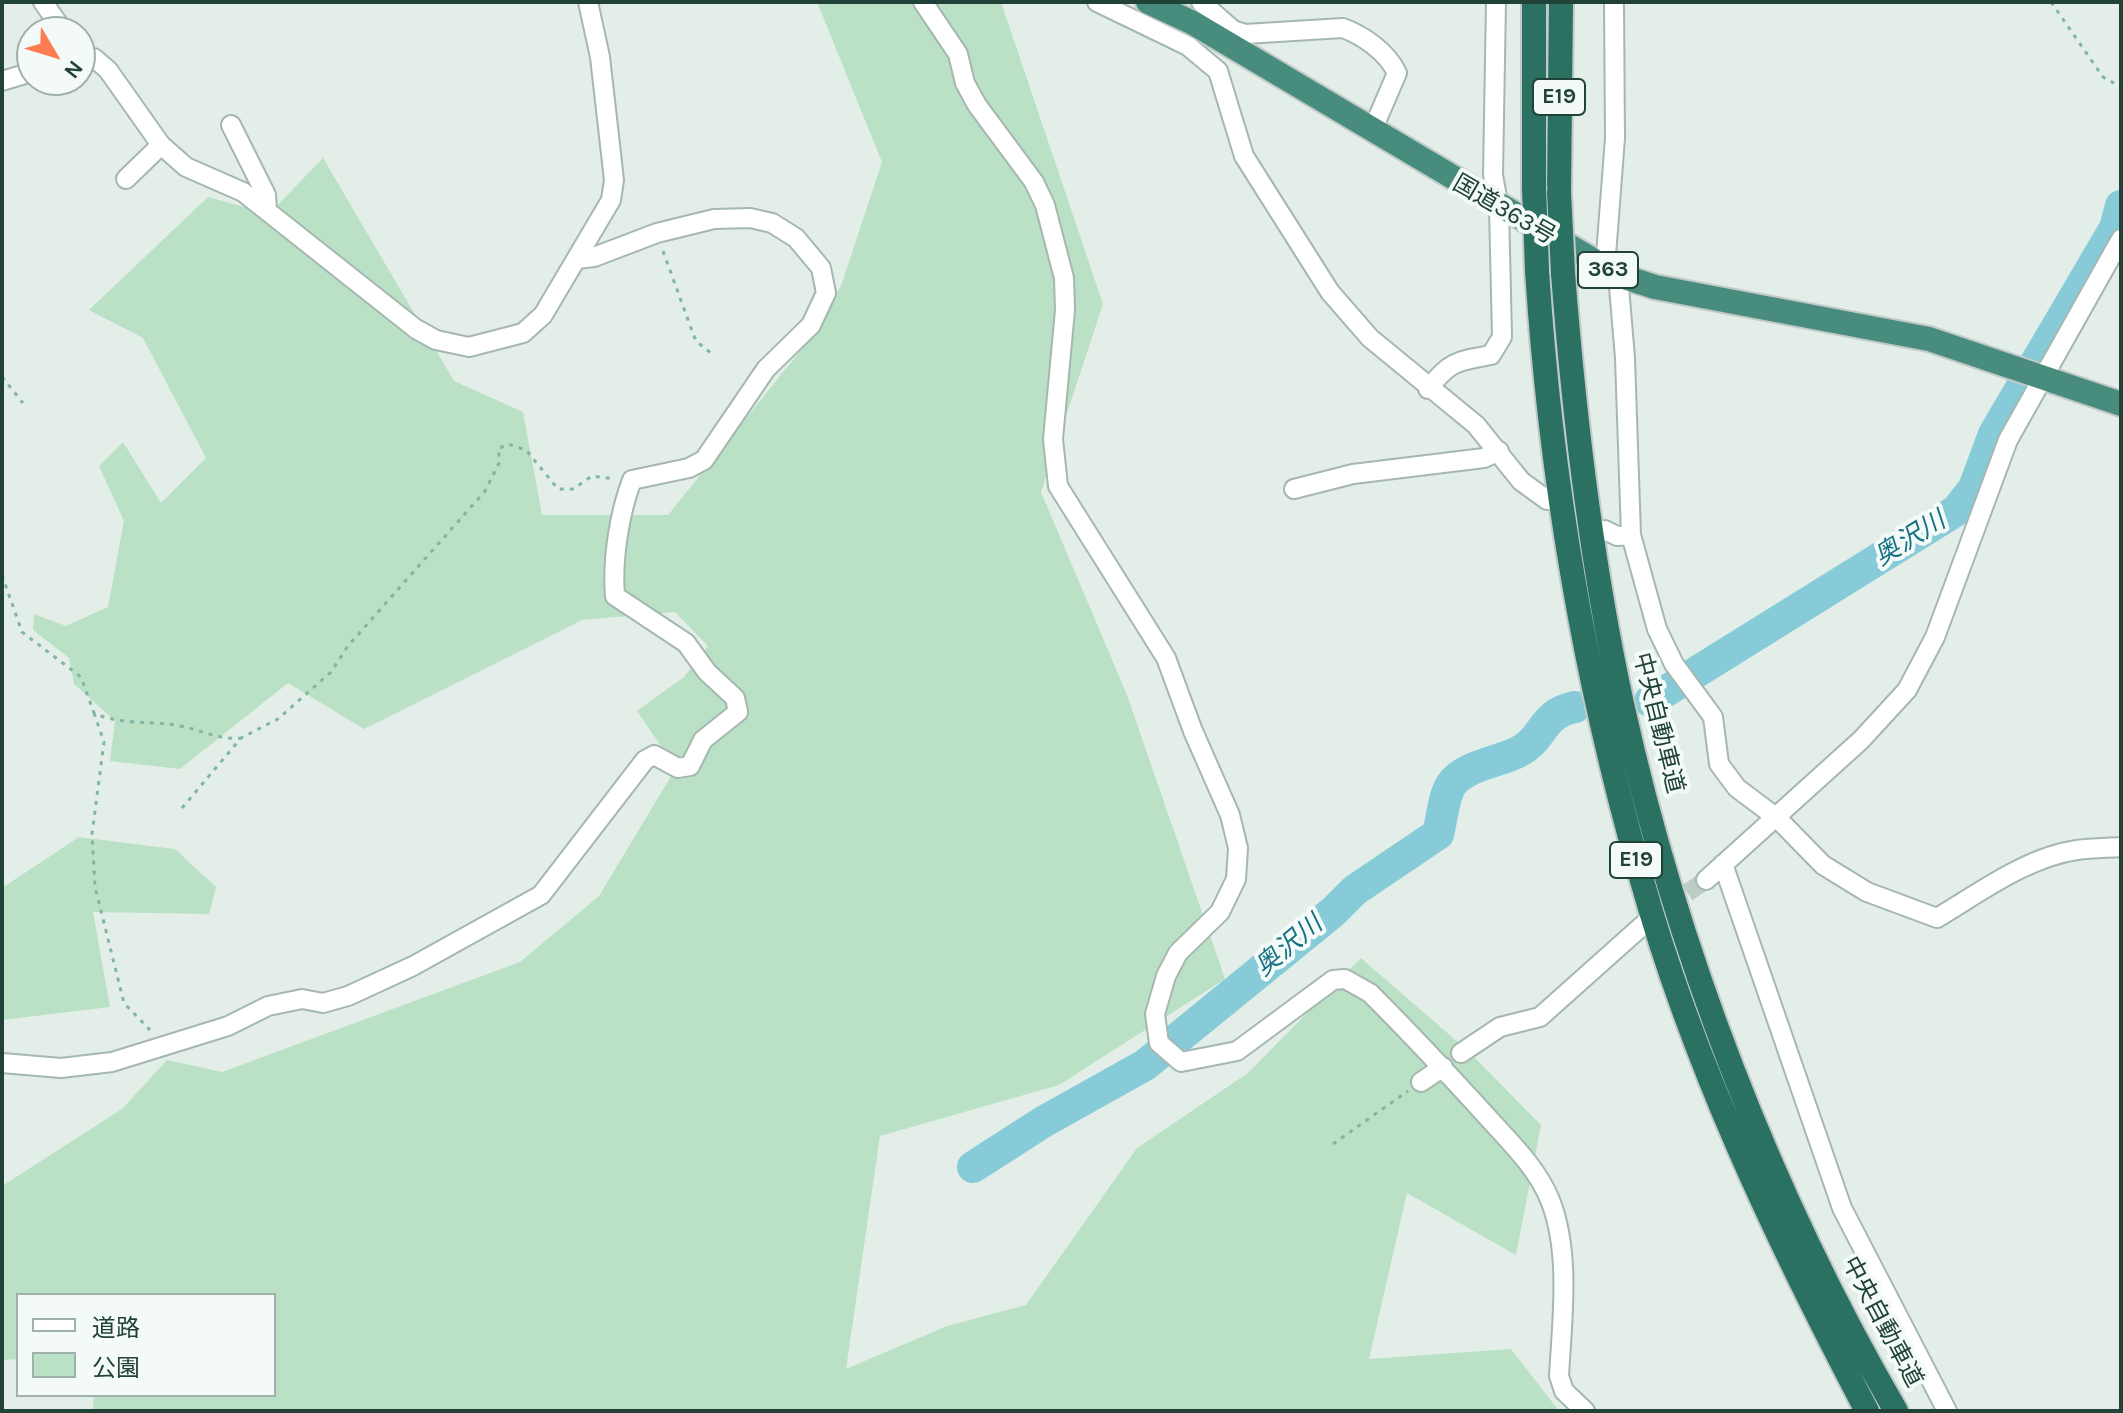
<!DOCTYPE html>
<meta charset="utf-8">
<style>
body{margin:0}
#map{position:relative;width:2123px;height:1413px;overflow:hidden;background:#e3eee9;font-family:Karla,"Noto Sans JP",sans-serif}
canvas{display:block}
.frame{position:absolute;inset:0;border:4px solid #214239;pointer-events:none}
.legend{position:absolute;left:16px;top:1293px;width:260px;height:104px;box-sizing:border-box;background:#f4faf7;border:2px solid #a0b0ab;margin:0;padding:10px 14px;list-style:none;font-size:24px;color:#214239}
.legend li{display:flex;align-items:center;gap:16px;height:40px}
.legend b{width:40px;border:2px solid #a0b0ab}
.north{position:absolute;left:16px;top:16px;width:80px;height:80px;box-sizing:border-box;background:#f4faf7;border:2px solid #a0b0ab;border-radius:50%;rotate:128deg;font-size:22px;font-weight:700;line-height:32px;text-align:center;color:#214239}
.north::after{content:'';display:block;margin:auto;width:28px;height:36px;background:#fe7c51;clip-path:polygon(50% 0,100% 100%,50% 72%,0 100%)}
</style>
<div id="map">
<canvas width="2123" height="1413"></canvas>
<div class="frame"></div>
<ul class="legend">
<li><b style="height:10px;background:#fff"></b>道路</li>
<li><b style="height:22px;background:#bae1c5"></b>公園</li>
</ul>
<div class="north">N</div>
</div>
<script>
const g = document.querySelector('canvas').getContext('2d');
g.lineJoin = 'round';
function fill(path, color) { g.fillStyle = color; g.fill(path, 'evenodd'); }
function stroke(path, color, width, dash) { g.strokeStyle = color; g.lineWidth = width; g.lineCap = dash ? 'butt' : 'round'; g.setLineDash(dash || []); g.stroke(path); }
function write(font, color, halo, rows, align = 'center') {
  g.font = font + ' Karla,"Noto Sans JP",sans-serif'; g.lineWidth = 8; g.setLineDash([]); g.textBaseline = 'middle'; g.strokeStyle = halo; g.fillStyle = color; for (const [text, x, y, turn = 0] of rows) {
    g.save(); g.translate(x, y); g.rotate((+turn || 0) * Math.PI / 180); g.textAlign = isNaN(turn) ? turn : align; if (halo) g.strokeText(text, 0, 0); g.fillText(text, 0, 0); g.restore();
  }
}
fill(new Path2D(`
 M817,2H1001L1103,304L1041,492L1127,695L1225,979L1059,1085L880,1136L846,1369L947,1326L1026,1305L1137,1148L1248,1073L1361,958L1467,1050L1541,1125L1516,1255L1407,1193L1369,1359L1511,1349L1559,1411H93L94,1395H274V1295H18V1359L2,1360V1186L122,1109L167,1060L222,1072L520,962L599,896L676,768L637,711L684,677L708,646L675,612L582,620L364,729L288,683L180,769L110,761L115,721L74,684L69,658L33,630L34,614L66,626L108,607L124,521L99,466L123,442L161,503L206,458L143,338L89,310L208,197L269,214L323,158L454,381L523,412L542,515H668L809,340L841,286L882,162Z
 M79,837L175,849L216,887L209,914L93,912L110,1007L2,1020V888Z`), '#bae1c5');
stroke(new Path2D(`
 M1650,701L1957,510L1974,488L1994,434L2115,228L2121,206
 M973,1167L1043,1122L1145,1065L1334,911L1355,890L1438,834C1442,820 1443,798 1451,785C1463,766 1499,762 1518,752C1545,739 1540,714 1575,707`), '#87cbd8', 32);
stroke(new Path2D(`
 M1665,908L1706,880`), '#bcccc6', 18, [18, 9]);
const minor = new Path2D(`
 M43,2L64,32
 M923,2L958,54L965,83L977,105L1034,182L1045,205L1064,278L1065,310L1053,439L1058,486L1166,658L1193,731L1230,815L1238,848L1236,879L1220,912L1178,953L1166,976L1155,1014L1159,1043L1181,1062L1237,1051L1333,980L1345,979L1370,993C1412,1035 1452,1078 1492,1122C1513,1145 1538,1170 1550,1200C1571,1252 1562,1321 1559,1376L1564,1391L1585,1411
 M1097,2L1188,46L1218,71L1244,156L1330,292L1370,338L1476,425L1521,481L1547,500
 M1201,2L1233,30
 M1225,42L1233,30L1245,34L1343,28C1364,36 1387,52 1397,73L1372,131
 M80,59L94,58L108,70L161,145L186,167L243,192L416,329L436,340L469,347L523,333L543,315L611,200L614,180L600,57L588,2
 M2,81L32,72
 M231,125L266,195L267,210
 M126,179L161,145
 M1605,268L1615,138L1614,2
 M1618,275L1625,358L1631,535L1657,629L1674,664L1713,717L1719,764L1737,788L1777,818L1823,865L1867,892L1937,918C1979,893 2027,857 2077,850C2092,848 2107,848 2121,847
 M1428,389C1450,361 1457,361 1491,355L1502,337L1499,208L1493,175L1496,2
 M1294,489L1353,474L1484,458L1499,451
 M1605,530L1617,536L1631,535
 M1723,864L1842,1208L1947,1411
 M1706,880L1861,740L1907,690L1935,637L2008,440L2121,239
 M1461,1053L1500,1027L1540,1017L1652,917
 M2,1063L61,1068L112,1062L228,1026L268,1006L302,999L323,1003L348,996L413,966L541,895L645,760L654,755L678,768L690,766L703,740L738,712L735,698L707,672L686,643L615,596C612,561 619,514 632,480L689,468L704,460L766,369L811,325L826,293L821,268L796,238L772,223L750,218L714,219L657,233L594,257L577,259
 M1421,1082L1443,1067`);
const trunk = new Path2D(`
 M1148,2L1193,23L1618,275L1655,287L1929,339L2121,404`);
const motorway = new Path2D(`
 M1534,188V2
 M1559,192L1561,2
 M1537,270C1550,475 1585,680 1641,877C1693,1064 1777,1240 1867,1411
 M1563,273C1574,417 1591,562 1622,704C1676,949 1770,1194 1896,1411`);
stroke(minor, '#a5b7b1', 22);
stroke(trunk, '#c1cac8', 28);
stroke(motorway, '#c1cac8', 28);
stroke(new Path2D(`
 M2051,2L2103,77L2121,87
 M663,251L691,328L696,341L712,354
 M2,377L23,403
 M2,575L22,632L81,677L94,713C122,726 152,720 180,726C202,730 218,740 241,738
 M94,713L104,742L92,834L95,887L124,1003L150,1030
 M182,808L241,738L278,719L331,672L348,646L485,491L500,461L498,449L508,444L526,450L558,489H573L592,476L615,479
 M1333,1144L1408,1091`), '#81b5a4', 3, [4, 6]);
stroke(minor, '#fff', 18);
stroke(trunk, '#478c7c', 24);
stroke(motorway, '#2a7162', 24);
const motorwayBridge = new Path2D(`
 M1534,188L1537,270
 M1559,192L1563,273`);
stroke(motorwayBridge, '#c1cac8', 28, []);
stroke(motorwayBridge, '#2a7162', 24);
for (const [x, y, w] of [
 [1559,97,52],
 [1608,270,60],
 [1636,860,52]
]) { const box = new Path2D(); box.roundRect(x - w / 2, y - 18, w, 36, 6); g.fillStyle = '#f4faf7'; g.fill(box); stroke(box, '#214239', 2); }
write('bold 22px', '#214239', null, [
 ["E19",1559,97],
 ["363",1608,270],
 ["E19",1636,860]
]);
write('24px', '#214239', '#f4faf7', [
 ["国道363号",1504,210,30],
 ["中央自動車道",1658,723,76],
 ["中央自動車道",1882,1322,62]
]);
write('italic 26px', '#157184', '#f4faf7', [
 ["奥沢川",1910,539,-32],
 ["奥沢川",1289,946,-40]
]);
</script>
